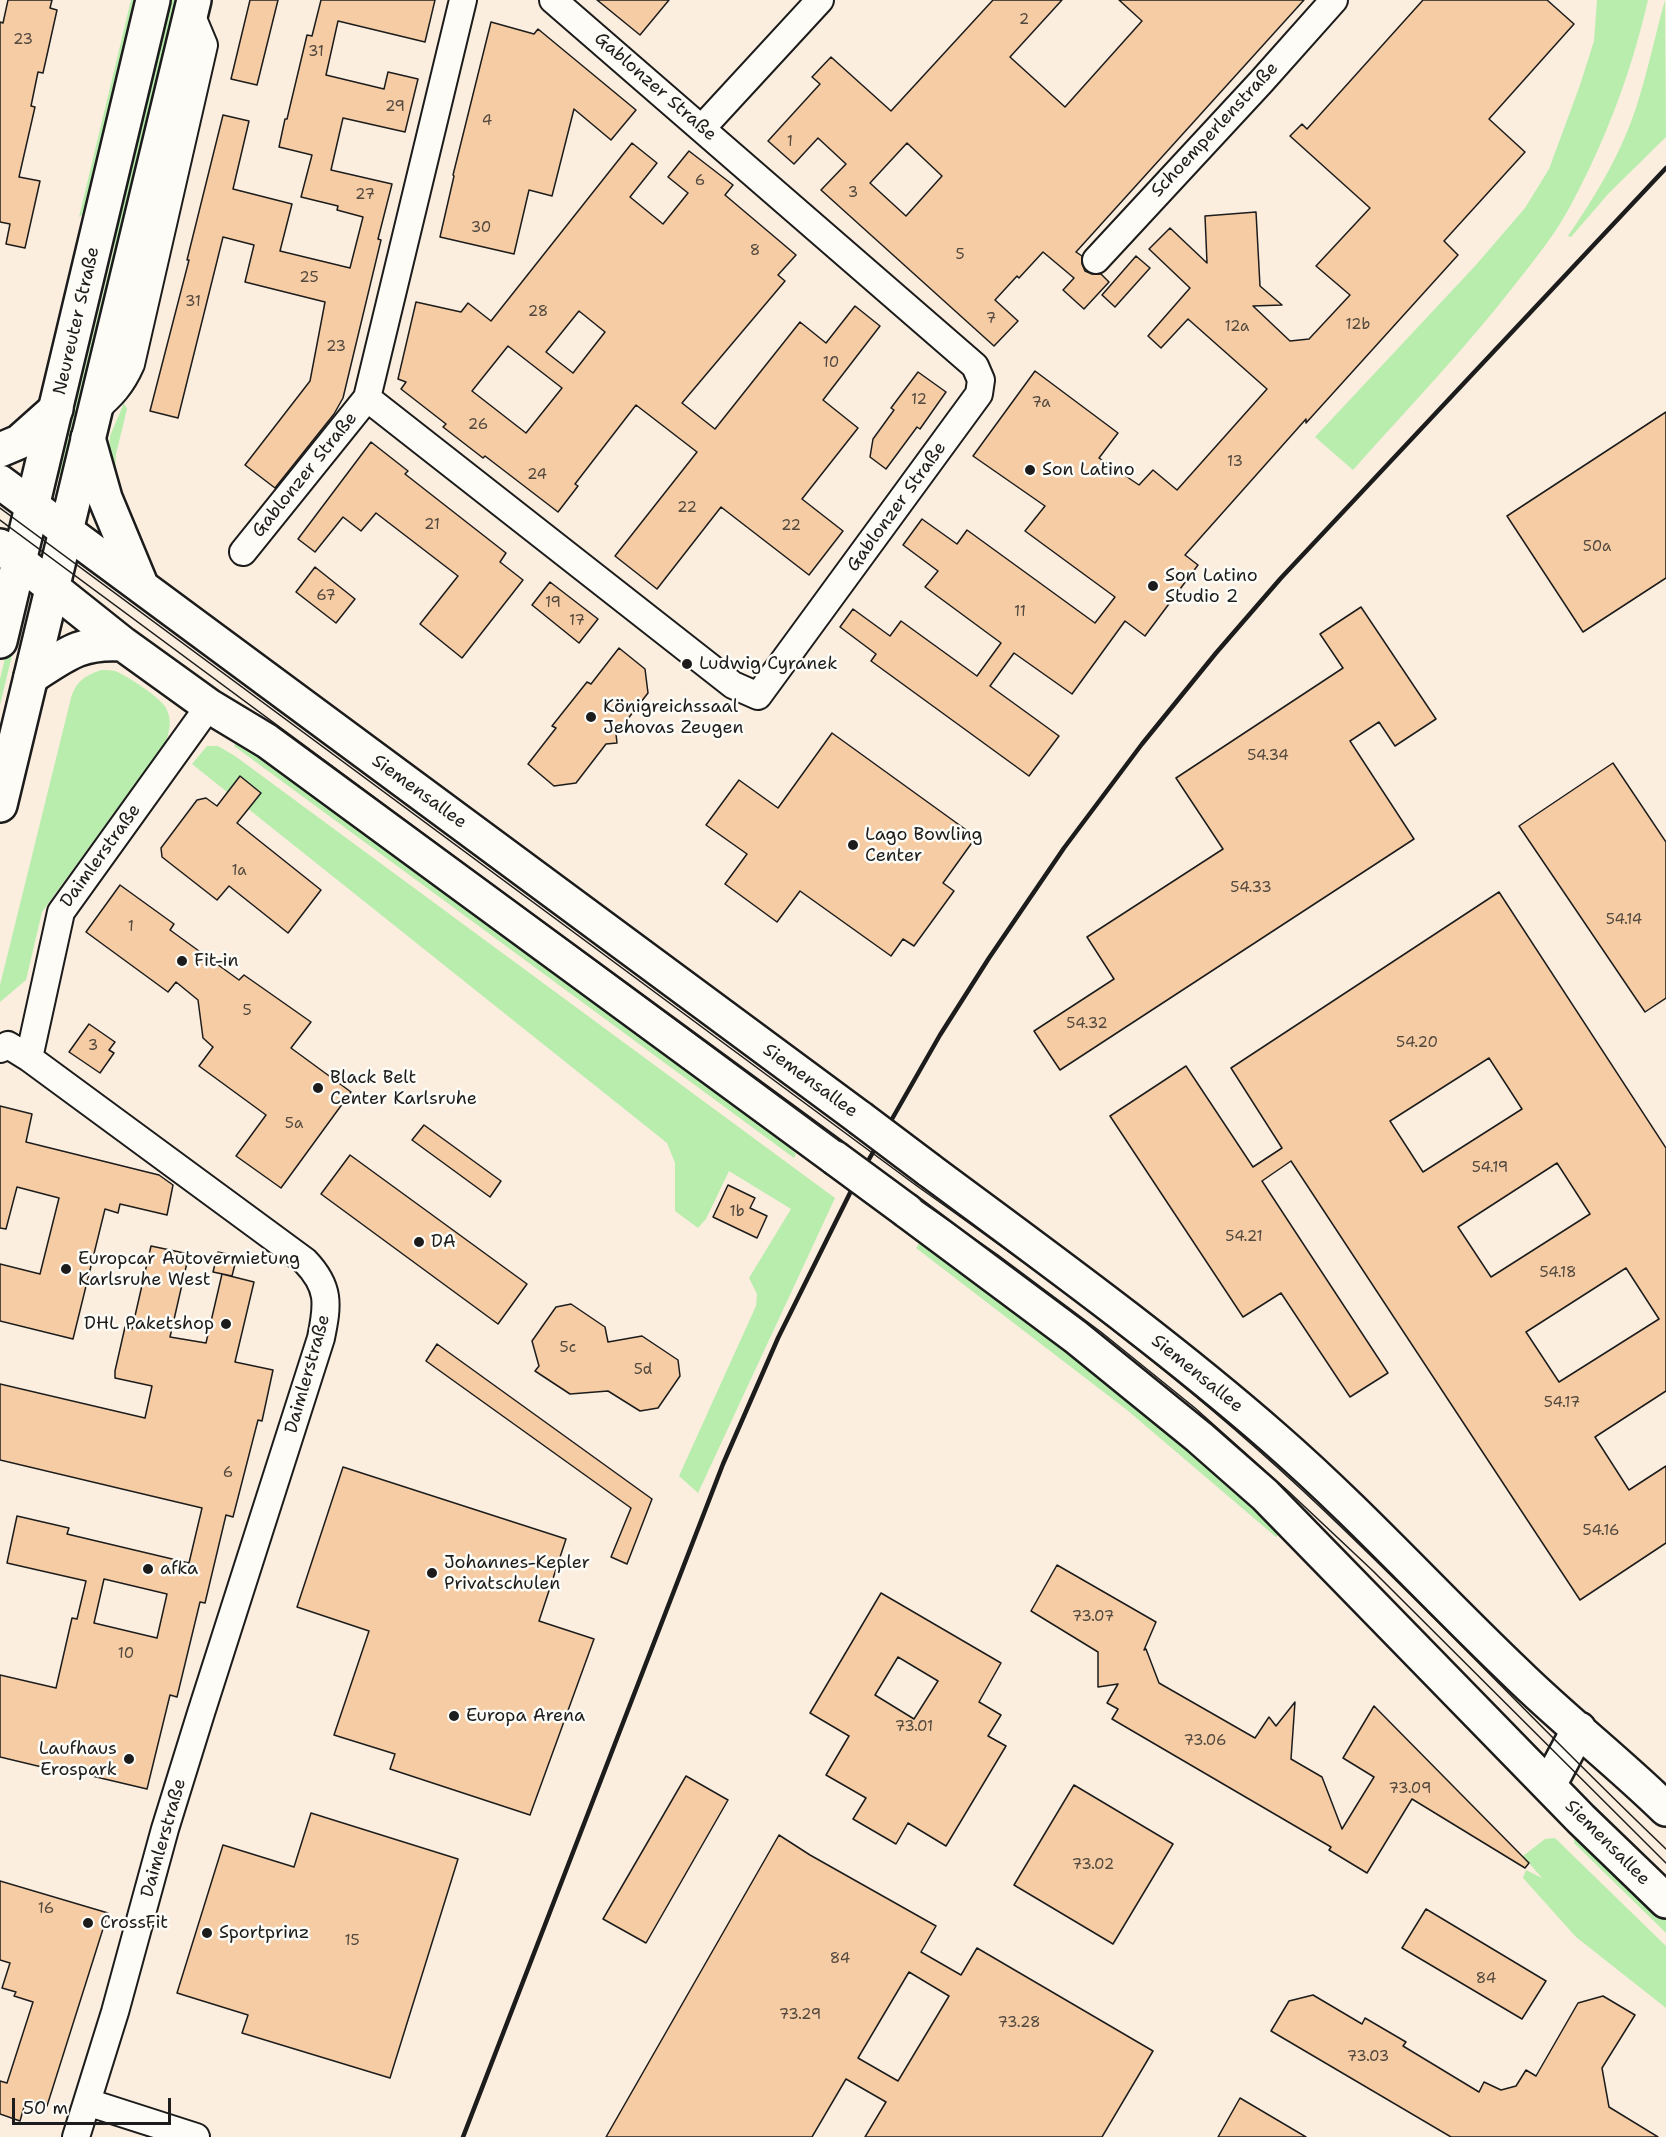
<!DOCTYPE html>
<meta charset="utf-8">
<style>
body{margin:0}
#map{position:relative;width:1666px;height:2137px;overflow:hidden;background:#fbeede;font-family:"Shantell Sans",sans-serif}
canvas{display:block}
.scale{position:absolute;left:12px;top:2098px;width:159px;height:27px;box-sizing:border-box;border:3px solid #1c1c1c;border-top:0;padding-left:8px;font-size:18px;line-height:21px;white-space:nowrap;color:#1c1c1c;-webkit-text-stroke:4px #fdfcf7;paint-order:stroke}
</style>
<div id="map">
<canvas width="1666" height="2137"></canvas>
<div class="scale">50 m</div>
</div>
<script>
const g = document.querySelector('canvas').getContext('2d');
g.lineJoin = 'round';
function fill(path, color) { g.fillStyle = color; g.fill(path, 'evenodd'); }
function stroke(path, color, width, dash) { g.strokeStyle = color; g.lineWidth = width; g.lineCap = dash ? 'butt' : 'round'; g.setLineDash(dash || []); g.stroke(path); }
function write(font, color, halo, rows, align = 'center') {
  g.font = font + ' "Shantell Sans",sans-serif'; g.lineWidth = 5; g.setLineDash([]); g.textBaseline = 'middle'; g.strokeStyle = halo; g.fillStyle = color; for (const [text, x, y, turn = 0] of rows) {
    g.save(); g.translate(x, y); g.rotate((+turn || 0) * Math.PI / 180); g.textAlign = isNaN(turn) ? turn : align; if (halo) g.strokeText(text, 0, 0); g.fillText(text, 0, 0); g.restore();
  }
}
fill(new Path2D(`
 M131,0H137L85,213L79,217Z
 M163,0H179L64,476L59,475L114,248L118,219Z
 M1597,0H1648C1631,74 1604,145 1567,212C1553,237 1535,259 1517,282C1466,348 1408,408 1353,470L1315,437L1475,266L1525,208L1549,169L1580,85L1594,41Z
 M1665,0L1666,137L1609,193L1571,237L1568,236C1597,194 1625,147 1639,98C1649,66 1656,32 1665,0Z
 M124,403L127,409L116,454L114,496L108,463L110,436Z
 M15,616L21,618L0,705V679Z
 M101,670C106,670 110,670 115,671C127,676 160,697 166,708C172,719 170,730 166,741L42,912L26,980L0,1002V985L71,698C76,682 84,676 101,670Z
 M237,740L785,1143L796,1154L794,1158L234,746Z
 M207,746H218L235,756L835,1198L698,1493L679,1476L756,1306L757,1294L749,1278L791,1209L729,1171L706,1219L698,1228L675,1211V1163L667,1143L192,764Z
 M920,1242C1003,1304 1087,1366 1167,1433C1205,1465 1245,1496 1278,1535L1276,1537L1127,1410L916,1248Z
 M1578,1832L1666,1916V1933L1574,1843V1838Z
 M1555,1838L1666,1946V2008L1576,1937L1523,1878L1526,1870L1542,1878L1523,1856L1545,1839Z`), '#b8edae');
const building = new Path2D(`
 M8,0H52L50,8L57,10L43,73L38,72L31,106L35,107L19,177L40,181L25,248L6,244L10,224L0,222V22L3,23Z
 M250,0H278L257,85L231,79Z
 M321,0H435L425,42L338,21L326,75L384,89L388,72L418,79L405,132L343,118L331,170L392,184L378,239L381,240L343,398L334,414L275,488L245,465L310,381L325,302L245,282L254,245L223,237L178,418L150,411L189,260H187L223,115L249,121L233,189L292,204L280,251L350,268L363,217L337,210L338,206L301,197L312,155L279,147L285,119H287L307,35L312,36Z
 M597,0H669L640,35Z
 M993,0H1062L1010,57L1065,107L1142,21L1119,0H1304L1076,252L1082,256V264L1085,271L1092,274H1101L1109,282L1084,309L1063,290L1074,278L1043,252L1019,278L1017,276L995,300L1018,321L994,346L821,190L846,164L818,138L794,164L768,141L820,84L812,77L831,57L891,111ZM907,143L942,176L906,216L870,183Z
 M1423,0H1547L1574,24L1489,119L1525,152L1444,241L1458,255L1306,423V419L1185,555L1198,565L1145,636L1125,621L1072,694L1014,653L990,686L1059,736L1029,776L871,661L876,654L840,627L853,609L890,636L901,621L977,676L1001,643L925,587L938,571L903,545L922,519L957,544L967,530L1095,623L1115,597L1025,531L1045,506L973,456L1035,371L1118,433L1099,458L1139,485L1153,470L1177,490L1267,389L1188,319L1161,348L1148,336L1190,288L1149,249L1170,228L1207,263L1205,216L1256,212L1260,286L1282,305L1253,306L1290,341L1309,339L1350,295L1316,266L1370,208L1290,136L1302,124L1307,129Z
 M491,22L534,34L538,29L636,110L611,140L574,109L552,196L529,190L514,254L440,237L454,176L453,175Z
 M632,143L657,163L630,197L663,224L688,193L668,177L689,151L733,185L725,195L796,255L778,275L785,281L682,403L715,429L800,322L826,343L855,306L880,326L823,400L858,428L802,499L843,531L809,575L721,507L657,589L615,556L697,452L636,405L575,484L578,486L558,512L485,456L483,458L443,427L446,424L401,389L406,382L398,379L416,302L461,312L468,303L491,321ZM579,311L605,332L573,373L546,352ZM508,346L562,388L526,433L472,391Z
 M1136,256L1150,268L1115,307L1102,295Z
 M918,372L946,392L920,429L917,427L886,469L870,457L873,439L894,410L891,408Z
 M1666,412V578L1583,632L1507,516Z
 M371,442L408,471L405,474L506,553L500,562L523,580L462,658L420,624L458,576L376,513L361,531L343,517L315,552L298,539Z
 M315,567L355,599L336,623L296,592Z
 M550,582L598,619L579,643L532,605Z
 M1361,607L1436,719L1395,746L1379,722L1350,741L1414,839L1060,1070L1034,1031L1114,979L1087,937L1223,849L1176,778L1343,668L1320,634Z
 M619,648L645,669L648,693L616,734L617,743L606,744L576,783L554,786L528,764L556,728L552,726L587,682L591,684Z
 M832,733L976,837L943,883L954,891L914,946L903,939L891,956L800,891L777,922L725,884L747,854L706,825L739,780L778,808Z
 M1613,763L1666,842V998L1645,1012L1519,826Z
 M240,776L261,793L237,823L321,890L288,933L229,886L217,900L162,857L161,848L197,800L206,798L217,806Z
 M120,885L174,924L170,930L239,980L244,975L311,1022L291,1048L351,1092L281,1188L236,1156L266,1115L199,1066L213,1047L203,1038L198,1000L176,982L168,992L86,932Z
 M1499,892L1666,1148V1391L1595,1437L1629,1490L1666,1466V1543L1580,1600L1291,1161L1262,1181L1388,1373L1350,1397L1281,1293L1243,1317L1110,1116L1186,1066L1253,1167L1282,1148L1231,1068ZM1489,1058L1522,1109L1423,1172L1390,1121ZM1557,1163L1590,1214L1491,1277L1458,1227ZM1626,1268L1659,1319L1559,1382L1526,1332Z
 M89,1024L115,1042L109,1050L114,1053L100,1073L69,1052Z
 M0,1106L32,1114L26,1142L159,1175L173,1185L167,1215L120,1204L118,1213L105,1209L73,1339L0,1321V1264L40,1274L59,1198L17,1187L6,1229L0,1228Z
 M424,1125L501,1181L490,1197L412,1140Z
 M350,1155L527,1284L498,1324L321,1194Z
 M728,1185L755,1198L750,1208L767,1216L757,1238L713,1217Z
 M151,1246L189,1254L170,1337L206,1343L222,1274L254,1282L235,1362L273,1370L262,1421L258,1420L233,1517L226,1515L205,1603L200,1602L177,1697L170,1695L147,1789L71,1771V1774L0,1757V1675L56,1688L72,1618L77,1619L86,1581L7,1563L17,1516L69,1528L67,1534L189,1563L202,1508L0,1460V1384L145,1418L152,1386L115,1378V1371L125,1327L132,1329ZM104,1579L167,1594L157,1638L94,1623Z
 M218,1252L237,1256L232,1276L213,1272Z
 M571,1304L605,1327L608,1342L642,1336L678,1360L680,1376L658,1408L640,1411L608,1391L570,1394L535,1371L539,1366L532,1341L556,1307Z
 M437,1344L652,1499L627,1564L611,1557L631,1508L426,1361Z
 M343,1467L566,1539L539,1621L594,1639L530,1815L390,1769L395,1754L334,1735L369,1631L297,1607Z
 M1057,1565L1156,1622L1144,1650L1146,1649L1159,1683L1255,1738L1269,1717L1276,1726L1295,1702L1291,1759L1322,1777L1342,1829L1374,1777L1343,1758L1374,1706L1529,1863L1525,1868L1412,1799L1367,1873L1329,1850L1331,1847L1112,1719L1118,1709L1107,1703L1118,1684L1098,1687V1652L1031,1611Z
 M881,1593L1001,1663L979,1702L1001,1715L988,1736L1006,1746L946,1846L908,1823L896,1844L853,1819L866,1798L826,1775L849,1736L810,1713ZM898,1657L938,1681L914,1719L875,1695Z
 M686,1776L728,1800L646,1943L603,1919Z
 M1074,1785L1173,1844L1113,1944L1014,1885Z
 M311,1813L458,1859L390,2078L242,2033L248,2015L177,1993L223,1845L294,1867Z
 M779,1835L810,1855L936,1926L921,1952L961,1975L977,1948L1153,2051L1102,2137H865L886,2102L846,2079L812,2137H606ZM909,1972L949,1996L898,2081L858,2058Z
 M0,1881L108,1913L47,2106L26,2100L20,2121L0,2114V2081L7,2083L33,2002L14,1996L16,1992L2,1988L10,1963L0,1960Z
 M1426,1909L1546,1981L1522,2019L1402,1948Z
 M1313,1995L1362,2024L1365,2018L1406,2042L1403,2046L1479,2092L1484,2082L1501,2090L1516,2086L1526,2070L1536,2076L1578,2003L1603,1996L1635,2015L1602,2068L1609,2107L1658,2137H1451L1271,2031L1289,2001Z
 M1240,2098L1306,2137H1218Z`);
fill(building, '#f5cca4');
stroke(building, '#1c1c1c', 1.5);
const minor = new Path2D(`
 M463,0L367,398L733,685L758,696L979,394L981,380L975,366L553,0
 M702,128L820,0
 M1096,260L1261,82L1334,0
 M95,410C111,396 122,385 131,364L204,45L191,14
 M243,552L367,398
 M0,1049L8,1045L29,1058
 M87,2102L196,2137
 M76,2137L115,2012L165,1829L201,1713L321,1338C328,1304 330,1287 305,1261L29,1058L61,912L209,706`);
const secondary = new Path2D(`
 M88,438L105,498L142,587
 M0,450L19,442L56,409
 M0,482L860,1118
 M0,546L123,644L209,706L267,741L835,1158
 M31,677C65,655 80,641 123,644
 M929,1170C1046,1257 1164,1342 1274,1438C1359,1512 1435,1596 1517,1674C1565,1721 1618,1762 1666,1809
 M907,1211L1076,1337L1199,1437L1265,1495L1581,1819L1666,1901
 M1549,1785L1579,1729`);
const primary = new Path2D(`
 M0,641L153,0
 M0,805L194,0`);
stroke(minor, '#1c1c1c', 30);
stroke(secondary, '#1c1c1c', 38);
stroke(primary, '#1c1c1c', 38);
stroke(minor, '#fdfcf7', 26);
stroke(secondary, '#fdfcf7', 33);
stroke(primary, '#fdfcf7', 33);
stroke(new Path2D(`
 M0,508L917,1186C1050,1280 1181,1377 1300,1488C1426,1605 1542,1731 1666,1849
 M0,520L912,1195L998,1255L1101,1332L1195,1408L1288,1491L1372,1570L1666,1863`), '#1c1c1c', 1.5);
stroke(new Path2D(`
 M463,2137L723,1464L778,1338L852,1189L940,1035L989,958L1064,848L1142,744L1216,653L1281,578L1666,168`), '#1c1c1c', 4.5);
const secondaryBridge = new Path2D(`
 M860,1118L929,1170
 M835,1158L907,1211`);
stroke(secondaryBridge, '#1c1c1c', 38, []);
stroke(secondaryBridge, '#fdfcf7', 33);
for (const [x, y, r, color] of [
 [1030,470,6,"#1c1c1c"],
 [1153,586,6,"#1c1c1c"],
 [687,664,6,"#1c1c1c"],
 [591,717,6,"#1c1c1c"],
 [853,845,6,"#1c1c1c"],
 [182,961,6,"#1c1c1c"],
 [318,1088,6,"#1c1c1c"],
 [419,1242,6,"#1c1c1c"],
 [66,1269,6,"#1c1c1c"],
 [226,1324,6,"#1c1c1c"],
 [148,1569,6,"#1c1c1c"],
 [432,1573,6,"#1c1c1c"],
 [454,1716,6,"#1c1c1c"],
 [129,1759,6,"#1c1c1c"],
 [88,1923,6,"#1c1c1c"],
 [207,1933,6,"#1c1c1c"]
]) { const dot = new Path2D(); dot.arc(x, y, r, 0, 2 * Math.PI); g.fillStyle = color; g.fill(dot); stroke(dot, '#fdfcf7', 2); }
write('15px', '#52483e', null, [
 ["2",1024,20],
 ["23",23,40],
 ["31",316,52],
 ["29",395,107],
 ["4",487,121],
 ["1",790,142],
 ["6",700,181],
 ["3",853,193],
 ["27",365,195],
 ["30",481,228],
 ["8",755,251],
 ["5",960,255],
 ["25",309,278],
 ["31",193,302],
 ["28",538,312],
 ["7",991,319],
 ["12b",1358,325],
 ["12a",1237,327],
 ["23",336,347],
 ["10",831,363],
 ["12",919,400],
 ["7a",1041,403],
 ["26",478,425],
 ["13",1235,462],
 ["24",537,475],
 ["22",687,508],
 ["21",432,525],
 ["22",791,526],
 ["50a",1597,547],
 ["67",326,596],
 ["19",553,603],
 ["11",1020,612],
 ["17",577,621],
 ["54.34",1268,756],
 ["1a",239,871],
 ["54.33",1251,888],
 ["54.14",1624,920],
 ["1",131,927],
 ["5",247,1011],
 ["54.32",1087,1024],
 ["54.20",1417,1043],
 ["3",93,1046],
 ["5a",294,1124],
 ["54.19",1490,1168],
 ["1b",737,1212],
 ["54.21",1244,1237],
 ["54.18",1558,1273],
 ["5c",568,1348],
 ["5d",643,1370],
 ["54.17",1562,1403],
 ["6",228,1473],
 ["54.16",1601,1531],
 ["73.07",1093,1617],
 ["10",126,1654],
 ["73.01",914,1727],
 ["73.06",1205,1741],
 ["73.09",1410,1789],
 ["73.02",1093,1865],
 ["16",46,1909],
 ["15",352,1941],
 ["84",840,1959],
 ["84",1486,1979],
 ["73.29",800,2015],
 ["73.28",1019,2023],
 ["73.03",1368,2057]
]);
write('18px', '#1c1c1c', '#fdfcf7', [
 ["Gablonzer Straße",655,87,41],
 ["Schoemperlenstraße",1215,130,-47],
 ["Neureuter Straße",77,321,-77],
 ["Gablonzer Straße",305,475,-51],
 ["Gablonzer Straße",897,507,-54],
 ["Siemensallee",419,792,36],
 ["Daimlerstraße",101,856,-54],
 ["Siemensallee",810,1081,36],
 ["Daimlerstraße",308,1374,-74],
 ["Siemensallee",1197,1374,39],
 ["Daimlerstraße",164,1838,-74],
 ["Siemensallee",1607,1843,45]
]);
write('18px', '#1c1c1c', '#fdfcf7', [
 ["Son Latino",1042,470],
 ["Son Latino",1165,576],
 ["Studio 2",1165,597],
 ["Ludwig Cyranek",699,664],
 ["Königreichssaal",603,707],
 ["Jehovas Zeugen",603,728],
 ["Lago Bowling",865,835],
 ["Center",865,856],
 ["Fit-in",194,961],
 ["Black Belt",330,1078],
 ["Center Karlsruhe",330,1099],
 ["DA",431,1242],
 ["Europcar Autovermietung",78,1259],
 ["Karlsruhe West",78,1280],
 ["DHL Paketshop",214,1324,"right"],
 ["Johannes-Kepler",444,1563],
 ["Privatschulen",444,1584],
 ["afka",160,1569],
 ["Europa Arena",466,1716],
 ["Laufhaus",117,1749,"right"],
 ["Erospark",117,1770,"right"],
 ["CrossFit",100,1923],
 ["Sportprinz",219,1933]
], 'left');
</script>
